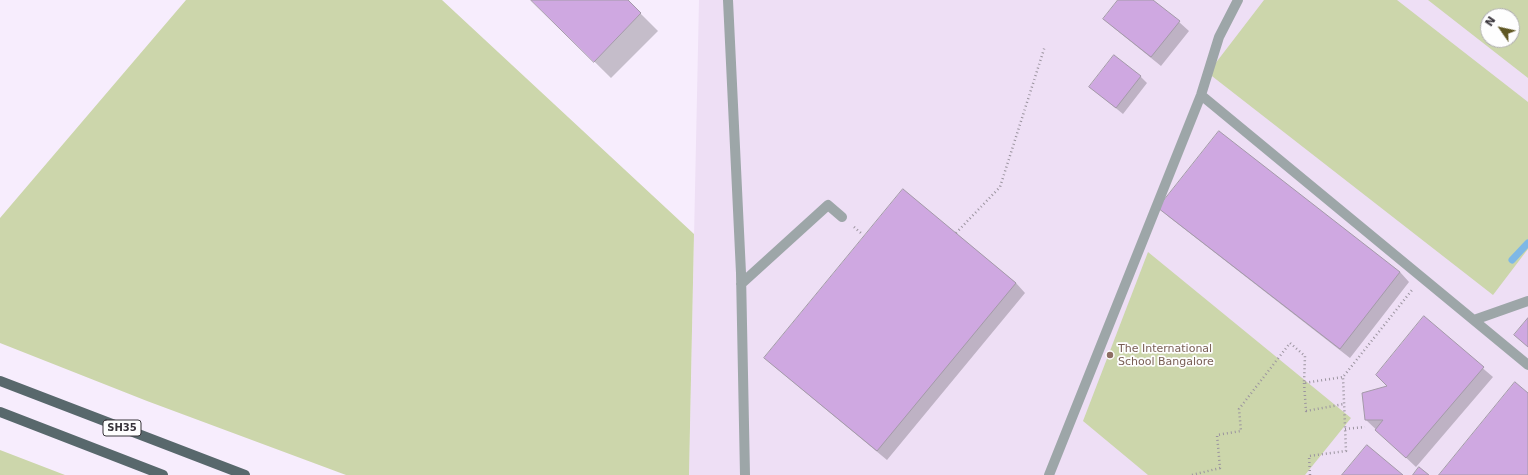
<!DOCTYPE html>
<style>
body{margin:0}
#map{position:relative;width:1528px;height:475px;overflow:hidden;background:#f7edfd;font-family:"DejaVu Sans",sans-serif}
canvas{display:block}
.north{position:absolute;left:1480px;top:8px;width:40px;height:40px;box-sizing:border-box;background:#fefefe;border:1px solid #afadb0;border-radius:50%;rotate:304deg;font-size:11px;font-weight:700;line-height:16px;text-align:center;color:#38343a}
.north::after{content:'';display:block;margin:auto;width:14px;height:18px;background:#5f5723;clip-path:polygon(50% 0,100% 100%,50% 72%,0 100%)}
</style>
<div id="map">
<canvas width="1528" height="475"></canvas>
<div class="north">N</div>
</div>
<script>
const g = document.querySelector('canvas').getContext('2d');
g.lineJoin = 'round';
function fill(path, color) { g.fillStyle = color; g.fill(path, 'evenodd'); }
function stroke(path, color, width, dash) { g.strokeStyle = color; g.lineWidth = width; g.lineCap = dash ? 'butt' : 'round'; g.setLineDash(dash || []); g.stroke(path); }
function write(font, color, halo, rows, align = 'center') {
  g.font = font + ' "DejaVu Sans",sans-serif'; g.lineWidth = 3.5; g.setLineDash([]); g.textBaseline = 'middle'; g.strokeStyle = halo; g.fillStyle = color; for (const [text, x, y, turn = 0] of rows) {
    g.save(); g.translate(x, y); g.rotate((+turn || 0) * Math.PI / 180); g.textAlign = isNaN(turn) ? turn : align; if (halo) g.strokeText(text, 0, 0); g.fillText(text, 0, 0); g.restore();
  }
}
fill(new Path2D(`
 M699,0H1528V475H689ZM1488,16H1512V40H1488Z`), '#eedff5');
fill(new Path2D(`
 M186,0H442L694,234L689,475H346L147,401L0,343V218Z
 M1264,0H1397L1528,102V249L1493,295L1208,73Z
 M1428,0H1528V78ZM1488,16H1512V40H1488Z
 M1148,252L1351,418L1305,475H1148L1083,421Z
 M0,450L65,475H0Z`), '#ccd6ab');
fill(new Path2D(`
 M532,0H627L658,31L611,78Z
 M1119,0H1152L1179,22L1189,31L1161,66L1114,28L1104,19Z
 M1140,76L1147,83L1123,114L1090,87Z
 M903,190L1016,283L1025,293L887,460L775,367L765,357Z
 M1160,208L1400,272L1409,282L1350,358L1169,217Z
 M1424,318L1493,377L1416,467L1366,420L1389,386Z`), '#0003');
stroke(new Path2D(`
 M1512,260L1528,243`), '#7eb8e6', 7);
const building = new Path2D(`
 M531,0H628L641,13L594,62Z
 M1118,0H1153L1180,21L1151,57L1103,19Z
 M1114,55L1141,76L1116,108L1089,87Z
 M1219,131L1400,272L1340,349L1158,208Z
 M903,189L1016,283L877,451L764,358Z
 M1424,316L1484,367L1406,458L1375,430L1383,420H1365L1362,393L1387,386L1376,375Z
 M1528,318V347L1514,335Z
 M1515,382L1528,393V475H1439Z
 M1367,445L1403,475H1342Z
 M1419,467L1429,475H1413Z`);
fill(building, '#cfa8e1');
stroke(building, '#a49aa9', 1);
stroke(new Path2D(`
 M854,227L862,234
 M956,233L1000,187L1045,46
 M1304,383L1306,411L1344,404
 M1345,429L1365,427
 M1192,475L1220,468L1217,435L1241,431L1239,409L1290,343L1305,356L1304,383L1343,377
 M1310,475L1309,456L1346,451L1343,377L1412,290`), '#9b949f', 2.5, [1, 3]);
stroke(new Path2D(`
 M728,0L741,273L745,475
 M1201,95L1528,365
 M741,284L828,205L842,217
 M1474,320L1528,301
 M1049,475L1201,95L1219,37L1238,0`), '#9da6a8', 10);
stroke(new Path2D(`
 M0,381L245,475
 M0,412L163,475`), '#58686c', 10);
for (const [x, y, r, color] of [
 [1110,355,4,"#8d6e63"]
]) { const dot = new Path2D(); dot.arc(x, y, r, 0, 2 * Math.PI); g.fillStyle = color; g.fill(dot); stroke(dot, '#fefefe', 1.5); }
for (const [x, y, w] of [
 [122,428,38]
]) { const box = new Path2D(); box.roundRect(x - w / 2, y - 8, w, 16, 3); g.fillStyle = '#fefefe'; g.fill(box); stroke(box, '#38343a', 1); }
write('bold 10px', '#38343a', null, [
 ["SH35",122,428]
]);
write('11px', '#785e54', '#fefefe', [
 ["The International",1118,349],
 ["School Bangalore",1118,362]
], 'left');
</script>
